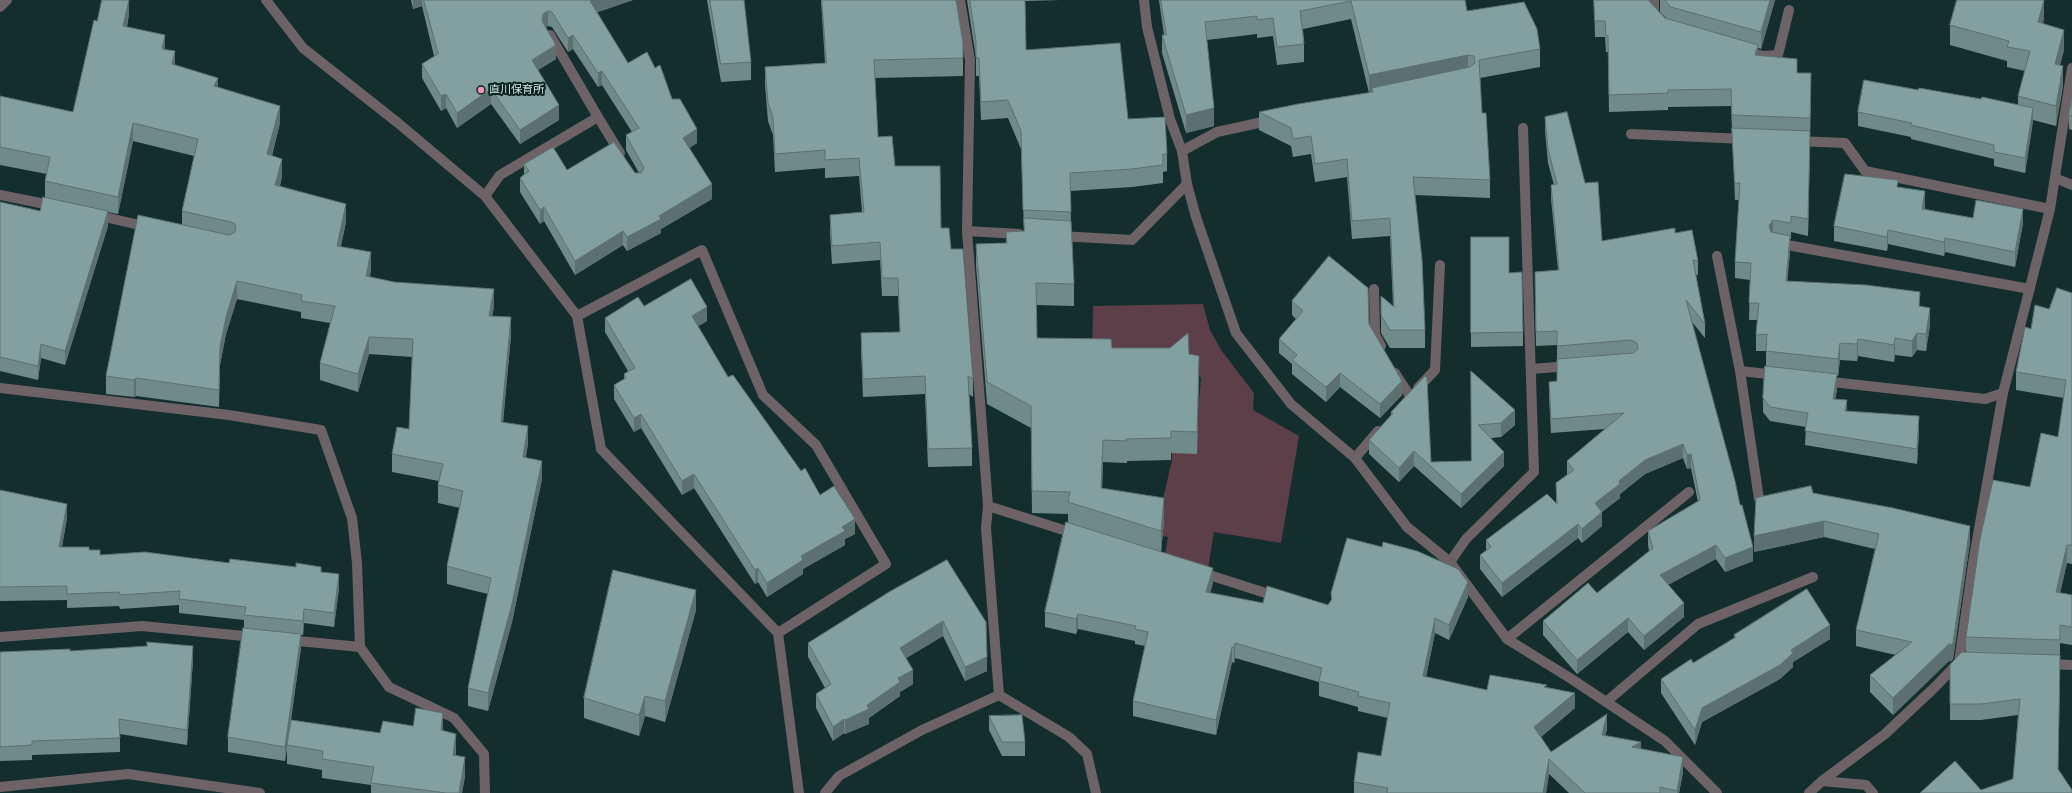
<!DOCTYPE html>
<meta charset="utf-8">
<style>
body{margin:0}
canvas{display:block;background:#132e2d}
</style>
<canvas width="2072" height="793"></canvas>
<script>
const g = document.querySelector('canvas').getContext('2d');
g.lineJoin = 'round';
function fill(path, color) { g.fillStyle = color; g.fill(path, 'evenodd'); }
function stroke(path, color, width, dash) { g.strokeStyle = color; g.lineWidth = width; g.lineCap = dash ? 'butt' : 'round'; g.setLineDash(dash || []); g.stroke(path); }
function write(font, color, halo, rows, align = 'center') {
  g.font = font + ' "DM Sans","Noto Sans JP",sans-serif'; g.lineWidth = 4; g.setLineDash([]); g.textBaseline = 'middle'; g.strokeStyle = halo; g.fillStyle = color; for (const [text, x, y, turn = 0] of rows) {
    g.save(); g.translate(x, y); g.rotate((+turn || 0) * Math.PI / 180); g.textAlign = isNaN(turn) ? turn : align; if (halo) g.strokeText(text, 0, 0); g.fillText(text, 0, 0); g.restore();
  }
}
fill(new Path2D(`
 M1203,304L1210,330L1221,350L1254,393L1253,410L1299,436L1281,543L1214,532L1208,569L1165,553L1168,537L1155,534L1172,460V452L1195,451L1201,378L1186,362L1092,361L1093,306Z`), '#5c3f48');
stroke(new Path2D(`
 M1654,0V14L1658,19
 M1746,51L1763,56L1778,55L1789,10
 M598,117L620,153
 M1631,134L1745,139
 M1797,141L1845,143L1865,171L2050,209
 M1182,151L1217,132L1272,120
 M2055,178L2072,185
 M0,195L55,206
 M485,196L500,175L598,117L550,35
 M96,215L148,227
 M967,231L1019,234
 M1059,236L1132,240L1187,184
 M1776,243L2030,289
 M1717,256L1740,371L1777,375
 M1374,289L1375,335L1381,346
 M1531,369L1570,366
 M1740,371L1759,499
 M1395,373L1410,396
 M1823,381L1985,399L2003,393
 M1418,388L1435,370L1440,265
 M1355,458L1378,431
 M988,506L1076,534
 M1450,562L1466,539L1534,472L1523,128
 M1200,572L1278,597
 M1507,639L1689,492
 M1606,702L1698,624L1813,577
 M1822,781L1866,785L1873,793`), '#6d6265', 10);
stroke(new Path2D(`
 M266,0L303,48L398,123L485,196L577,316L601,449L778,633L799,793
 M960,0L970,60L967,231L988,506L986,528L999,695
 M1144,0L1147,27L1170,119L1182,151L1187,184L1196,217L1236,333L1291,404L1355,458L1407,527L1450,562L1507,639L1570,678L1665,741L1717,793
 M0,7L7,0
 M577,316L702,250L763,395L816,445L886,564L778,633
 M0,388L229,415L321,430L352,518L357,563L360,647L389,687L454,718L484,754L485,793
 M0,637L142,626L254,637
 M288,640L360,647
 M2047,664L2072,665
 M999,695L1069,737L1087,754L1096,793
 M0,787L128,774L260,793
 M825,793L839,776L922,730L999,695
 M1809,793L1822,781L1885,734L1934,688L1959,662L1974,557L2003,393L2050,209L2072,68`), '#6d6265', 10);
fill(new Path2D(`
 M129,0V14L127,27L165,49L175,65L218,87L280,123L272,156L282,176L280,186L346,222L341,246L371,269L370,277L494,307L492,316L511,335L503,423L528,443L526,457L542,479L512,622L488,711L468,706V688L488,594L447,584V566L460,508L438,503V485L439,481L392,472V454L409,429L412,357L369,354L358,392L320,380V363L330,323L301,318V312L237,299L226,334L220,365L219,407L136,396L134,397L106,394V376L182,224V211L194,156L133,141L118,214L108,212V226L65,365L41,358L38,380L0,371V202L40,211L45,197V181L47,174L0,165V96L73,112L97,21Z
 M411,0H633L597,12L628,63L672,99L697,143L689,148L712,199L661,229V233L627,251L623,245L575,275L544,221L540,224L520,192V178L524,174V164L567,170L639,173L626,150V135L632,132L602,85L598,87L573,49L568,52L552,27L548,26L546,27L556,59L538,70L559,120L520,144L491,104L457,128L446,108L441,111L422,78V64L434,56L422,6L413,9Z
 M707,0H744L751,62V80L721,82Z
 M821,0H956L963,43V76L875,78L878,137L895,166L941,228L951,249L973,379V397L969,394L972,448V466L928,467L925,394L863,397L861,351V333L900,332L898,296H882L880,260L832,264L830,233V215L862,212L859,176L825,178V168L775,172L773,135L768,121L765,85V67L825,63Z
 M967,0H1061L1025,1L1026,50L1128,119L1167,154V171L1163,172V183L1132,187L1070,191L1071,221L1074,284V306L1036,305L1037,338L1112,348L1189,354L1199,378L1197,454L1171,453V460L1127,461V463L1103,462L1102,488L1164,520L1161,552L1213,583L1210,593L1258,602L1328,605L1331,600V593L1468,597L1449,640L1435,633L1426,677L1487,690L1547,687L1575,708L1541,737L1551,752L1607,729L1605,736L1641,749L1683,772L1679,793H1569L1549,774L1546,793H1354V782L1381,756L1388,718L1358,711V707L1319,696V682L1235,658L1234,663L1232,662L1216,735L1133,716V701L1145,646L1135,644V641L1078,629L1076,634L1045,627V612L1068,523V514L1032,513L1031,428L987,404L976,266V244L1006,243V232L1024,231L1021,149L1008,118L981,120L979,76H976V58Z
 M1159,0H1465L1467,11L1540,49V67L1480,78L1482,113L1490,180V198L1415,195L1425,330V348H1390L1381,333V296L1393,306L1390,236L1352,239L1347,177L1315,182L1311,154L1293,157L1291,146L1259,130V112L1369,93L1351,19L1303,29L1304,44V62L1277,65L1273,36L1257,38V34L1207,40L1214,126L1186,133L1162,53V35H1164Z
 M1594,0H1649V1L1665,18L1667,19L1660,12V0H1775L1761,49L1758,48V56L1797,73L1811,90L1808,236L1791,232V239H1790V252L1787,281L1920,306L1930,325L1926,351L1917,350L1912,357L1895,355L1894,362L1858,356L1857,361L1840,360L1838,376H1837V389L1835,399L1847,411L1919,430L1917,464L1805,445L1806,427L1770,421L1763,412V398L1766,366V351H1756V335L1757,320H1749L1750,280L1735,278V262L1739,200H1735L1731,106L1668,107V110L1609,112L1608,52H1606L1605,37H1595Z
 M1956,0H2044V17L2043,24L2064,50L2060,65L2063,86L2056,126L2033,120L2025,173L1994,166V159L1911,139V137L1858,126V112L1918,90L2018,105V96L2025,71L2007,67V61L1950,45V25L1957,0Z
 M2072,97V130L2069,129V115Z
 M1545,117L1585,183L1602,241L1675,233L1698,261V275H1696L1705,324V338L1692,322L1740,505L1753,561L1725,572L1716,559L1668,585L1684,617L1644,650L1628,632L1577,674L1543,635V621L1597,593L1649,551L1648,545V531L1698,502L1691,468L1687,469L1683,458L1645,474L1620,494V498L1602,512V526L1582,543L1578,538L1502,597L1480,569V555L1486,551V540L1556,503V483L1567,475V461L1605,429L1551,433L1549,396V382L1557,381V345L1536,346L1535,286V272L1558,270L1551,199V185H1554L1548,163L1545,131Z
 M1898,187L1925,206V209L1973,218L2023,223L2015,267L1945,252L1944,256L1888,244L1887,251L1834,241V226Z
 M1471,237L1509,273L1523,332V346L1471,347Z
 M2072,293V564L2067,563L2060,593L2072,595V645L2060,643V671L2058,770L1981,790L2013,779L2018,715L1981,720H1950V665L1966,652V637L2030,487L2058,437L2064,398L2016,390V372L2031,329L2049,309Z
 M1292,301L1369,324L1402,395L1380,418L1340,387L1326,402L1292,374V364L1279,353V339L1296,319L1292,315Z
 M644,306L707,321L698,326L728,377L820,495L855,534L845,539V545L803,569V574L767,597L758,582L755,584L694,488L682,495L641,428L634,432L614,399V385L624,380V374L628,371L605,332V318Z
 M1471,371L1515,425L1501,437L1491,438L1504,466L1461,508L1414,466L1399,482L1369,454V440L1391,416V412L1425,376L1431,462L1471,461Z
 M0,490L67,518L62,547L89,550L100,555L229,563L321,572L339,588L334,627L304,623L303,635H301V648L291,720L380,733L443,731L456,753L455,755L465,776L462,793H371V785L322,778V770L287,764V749L285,761L228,752V737L244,628V620L179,613V605L120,609L119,606L67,608V600L0,601Z
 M1813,493L1970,542L1953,659L1950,662V660L1893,715L1870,692V675L1896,655L1856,646V630L1875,549L1824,537L1754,552Z
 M947,560L987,671L965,681L943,636L906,658L913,684L900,692V696L869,718V724L845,734L844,733L833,741L816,708V694L825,688L808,657V643Z
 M696,610L665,722L645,716L639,736L584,718V698Z
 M1734,635L1830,639L1793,662V667L1780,679L1702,722L1695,745L1661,693V679L1693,663L1734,638Z
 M70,651L193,660L187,745L120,734V752L32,755V760L0,761V652Z
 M989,716L1025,742V756H1002L989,730Z`), '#708a89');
fill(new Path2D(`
 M129,0V14L123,44V26Z
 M413,0H422V6L413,9Z
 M591,0H633L590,15V1Z
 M1770,0H1775L1761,49V32Z
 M2044,0V17L2038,43V22Z
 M548,11V26L543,28V14Z
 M2064,30V50L2055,84V64Z
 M165,35V53L162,49Z
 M573,35V49L568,52V38Z
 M556,45V59L532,74V60Z
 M1758,45V61L1755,55Z
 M175,51V69L172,64Z
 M1468,55V73L1372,88V93H1369V75Z
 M2063,66V86L2056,126V106Z
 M602,71V85L598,87V73Z
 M1811,73V90L1810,135V118Z
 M218,78V96L214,86Z
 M491,89V104L457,128V113Z
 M446,94V108L441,111V96Z
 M559,105V120L520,144V130Z
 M280,106V123L267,172V154Z
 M1214,108V126L1186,133V115Z
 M2033,108V122L2025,173V158Z
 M133,123V141L118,214V197Z
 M697,129V143L683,152V138Z
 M1810,131V148L1808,236V219Z
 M282,159V176L275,203V185Z
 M712,184V199L661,229V233L627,251V237L659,216Z
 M1925,191V206L1922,223V209Z
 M346,204V222L337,263V246Z
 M544,207V221L540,224V210Z
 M2023,209V223L2015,267V252Z
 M108,211V226L65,365V351Z
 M1773,220V237L1769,226Z
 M1888,230V244L1887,251V237Z
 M623,231V245L575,275V261Z
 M1790,236V252L1786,298V281Z
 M1945,238V252L1944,256V242Z
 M371,252V269L366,294V276Z
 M237,281V299L226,334L220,365L219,407L220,347L226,317Z
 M494,289V307L489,334V316Z
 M707,307V321L692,330V316Z
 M1930,308V325L1926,351V334Z
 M511,317V335L501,440V422Z
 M1917,333V350L1912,357V341Z
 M369,337V354L358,392V374Z
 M1895,338V355L1894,362V345Z
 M1858,339V356L1857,361V344Z
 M1840,343V360L1838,376V359Z
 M41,344V358L38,380V366Z
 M1199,356V378L1197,454V432Z
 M1340,373V387L1326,402V387Z
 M1837,374V389L1833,413V399Z
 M136,378V396L134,397V380Z
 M1402,381V395L1380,418V404Z
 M1847,400V414L1845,411Z
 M1515,410V425L1501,437V423Z
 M641,414V428L634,432V418Z
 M1919,416V430L1917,464V449Z
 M528,426V443L523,474V457Z
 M1103,440V462L1101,510V488Z
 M1683,444V458L1645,474L1620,494V498L1595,517V503L1619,481L1645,460Z
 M1414,451V466L1399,482V468Z
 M1504,452V466L1461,508V494Z
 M1691,454V468L1687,469V455Z
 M542,461V479L512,622L488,711V693Z
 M694,474V488L682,495V481Z
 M1164,498V520L1161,553V531Z
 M67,504V518L59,561V547Z
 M1602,512V526L1582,543V529Z
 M855,519V534L845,539V545L803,569V574L767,597V583L801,556L842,527Z
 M1824,521V537L1754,552V536Z
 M1578,524V538L1502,597V583Z
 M1970,526V542L1953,659L1950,662V660L1893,715V698Z
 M1716,545V559L1660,589V575Z
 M2067,545V563L2056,610V592Z
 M1753,547V561L1725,572V558Z
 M758,568V582L755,584V570Z
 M1213,568V583L1206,607V592Z
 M339,574V588L334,627V613Z
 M1468,582V597L1449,640V625Z
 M696,590V610L665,722V701Z
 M1684,603V617L1644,650V636Z
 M304,609V623L303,635V621Z
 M1078,614V629L1076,634V619Z
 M1435,618V633L1423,691V676Z
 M1628,618V632L1577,674V660Z
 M943,621V636L900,662V648Z
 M1830,625V639L1793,662V667L1780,679L1702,722L1695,745V730L1702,708Z
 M301,634V648L287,745L285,761V747Z
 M1235,643V658L1234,663V648Z
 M193,646V660L187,745V730Z
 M1232,647V662L1216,735V720Z
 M2060,655V671L2058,786V769Z
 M987,657V671L965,681V667Z
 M913,670V684L900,692V696L869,718V724L845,734V720L867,705L898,678Z
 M1575,693V708L1534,742V727Z
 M645,696V716L639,736V715Z
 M443,713V732L441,730Z
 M1607,714V729L1602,750V735Z
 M844,719V733L833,741V727Z
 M456,734V753L453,773V755Z
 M1641,742V757L1632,747Z
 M465,757V776L462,793H459Z
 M1683,757V772L1679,793H1677Z
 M1549,759V774L1546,793H1543Z`), '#5b706f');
const building = new Path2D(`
 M102,0H129L123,26L165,35L162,49L175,51L172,64L218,78L214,86L280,106L267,154L282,159L275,185L346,204L337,246L371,252L366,276L394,282L494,289L489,316L511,317L501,422L528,426L523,457L542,461L512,604L488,693L468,688L491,578L447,566L463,491L438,485L443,464L392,454L397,427L409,429L413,339L369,337L358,374L320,363L335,306L301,301L302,295L237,281L226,317L220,347L219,390L136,378L134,380L106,376L138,215L229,235L234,233L236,229L235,224L231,222L182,211L198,139L133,123L118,197L45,181L50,157L0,147V96L73,112L94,20L97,21Z
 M424,0H591L590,1L628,63L647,52L655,68L660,65L672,99H680L697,129L683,138L712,184L659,216L661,219L627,237L623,231L575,261L544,207L540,210L520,178L529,171L524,164L553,147L567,170L614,142L635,173H641L644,168L626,135L639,128L602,71L598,73L573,35L568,38L552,12L548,11L543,14L542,21L556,45L532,60L559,105L520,130L491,89L457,113L446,94L441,96L422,64L438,54Z
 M710,0H744L751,62L721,64Z
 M822,0H956L963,43V58L874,60L878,137L892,136L895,166H940L941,228H949L951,249H963L973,379L968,376L972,448L928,449L925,376L863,379L861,333L900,332L898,278H882L880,242L832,246L830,215L864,212L859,158L825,160V150L775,154L773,117L768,103L765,67L826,63Z
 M970,0H1025L1026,50L1120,43L1128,119L1165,117L1167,154H1163V165L1132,169L1070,173L1071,212L1023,210L1021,131L1008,100L981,102L979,58H976V41Z
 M1161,0H1465L1467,11L1524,2L1537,29L1540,49L1479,60L1482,113H1486L1490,180L1413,177L1422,259L1425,330H1390L1381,315V296L1394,307L1390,218L1352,221L1347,159L1315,164L1311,136L1293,139L1291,128L1259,112L1298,104L1373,92L1372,88L1470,67L1475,63L1474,56L1468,55L1369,75L1351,1L1300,11L1304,44L1277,47L1273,18L1257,20V16L1205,22L1214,108L1186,115L1162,35H1166Z
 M1594,0H1649V1L1665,18L1758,45L1755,55L1797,59V73H1811L1810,118L1732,115L1731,89L1668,90V93L1609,95L1608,36H1606L1605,21H1595Z
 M1665,0H1770L1761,32L1671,7Z
 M1957,0H2044L2038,22L2064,30L2055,64L2063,66L2056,106L2018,96L2030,51L2007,47L2009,41L1950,25Z
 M1864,80L1918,90L1919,88L1981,99L1982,97L2033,108L2025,158L1994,152V145L1911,125L1912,123L1858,112Z
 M2072,97V116L2069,115Z
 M1567,112L1585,183L1598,182L1602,241L1675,228V233L1692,230L1698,261L1693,260L1705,324L1686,300L1735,481L1740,505H1742L1753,547L1725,558L1716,545L1660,575L1684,603L1644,636L1628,618L1577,660L1543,621L1588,583L1597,593L1653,548L1648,531L1700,500L1691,454L1687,455L1683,444L1645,460L1619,481L1620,484L1595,503L1602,512L1582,529L1578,524L1502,583L1480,555L1491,547L1486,540L1547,494L1557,504L1556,483L1574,470L1567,461L1624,413L1551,419L1549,382L1557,381V359L1633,353L1638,349L1637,343L1631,340L1557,346V331L1536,332L1535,272L1559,270L1551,185L1557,184L1548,149L1545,117Z
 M1732,128L1810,131L1808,219L1791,216V223L1773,220L1769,226L1771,232L1790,236L1786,281L1866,285L1920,292L1919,306L1930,308L1926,334L1917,333L1912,341L1895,338L1894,345L1858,339L1857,344L1840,343L1838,359L1766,351L1767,334L1756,335L1759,303H1749L1751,263L1735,262L1740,183H1735Z
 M1845,174L1898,180L1897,187L1925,191L1922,209L1973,218L1976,200L2023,209L2015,252L1945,238L1944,242L1888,230L1887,237L1834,226Z
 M43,197L108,211L65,351L41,344L38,366L0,357V202L40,211Z
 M1024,218L1071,221L1074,284L1036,283L1037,338L1111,339L1112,348H1170L1188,333L1189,354L1199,356L1197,432L1171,431V438L1126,439L1127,441L1103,440L1101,488L1164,498L1161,531L1068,502L1070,492L1032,491L1031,406L987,382L976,244L1007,243L1006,232L1024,231Z
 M1471,237H1509V273L1522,272L1523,332L1471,333Z
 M1329,256L1368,288L1369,324L1402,381L1380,404L1340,373L1326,387L1292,360L1297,355L1279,339L1303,311L1292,301Z
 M691,279L707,307L692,316L728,377L733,375L801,471L805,468L820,495L834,486L855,519L842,527L845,531L801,556L803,560L767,583L758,568L755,570L694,474L682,481L641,414L634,418L614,385L626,378L624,374L635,368L605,318L638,297L644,306Z
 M2057,288L2072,293V545H2067L2056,592L2072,595V627L2060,625V640L1966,637L1980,539L1993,480L2030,487L2041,433L2058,437L2066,380L2016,372L2025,327L2031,329L2035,305L2049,309Z
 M1765,366L1837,374L1833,399L1847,400L1845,411L1919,416L1917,449L1805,431L1808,413L1770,407L1763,398Z
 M1471,371L1515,410L1501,423L1478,425L1504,452L1461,494L1414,451L1399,468L1369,440L1393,413L1391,412L1425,376L1427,378L1431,462L1471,461Z
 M1811,486L1813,493L1893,508L1970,526L1953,643L1950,646V643L1893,698L1870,675L1912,642L1856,630L1879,534L1824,521L1754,536L1756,498Z
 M0,490L67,504L59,547H89V550H100V555L145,552L229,563L230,559L296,567V563L321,567V572L339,574L334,613L304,609L303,621L244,615L246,607L179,599L180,591L120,595L119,592L67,594V586L0,587Z
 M1066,522L1213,568L1206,592L1258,602L1263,603L1267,586L1328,605L1332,599L1331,593L1347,538L1382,547L1383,542L1417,551L1458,569L1468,582L1449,625L1435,618L1423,676L1487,690L1490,675L1547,685L1544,687L1575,693L1534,727L1551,752L1607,714L1602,735L1641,742L1632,747L1683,757L1677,791L1660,787V793H1585L1549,759L1543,793H1387L1388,788L1354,782L1358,752L1381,756L1390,703L1358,696L1359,692L1319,681L1322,668L1235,643L1234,648L1232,647L1216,720L1133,701L1148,632L1135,629L1136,626L1078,614L1076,619L1045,612Z
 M947,560L986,622L987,657L965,667L943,621L900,648L913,670L898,678L900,682L867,705L869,709L845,720L844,719L833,727L816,694L831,684L808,643L889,592Z
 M613,570L696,590L665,701L645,696L639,715L584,698Z
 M1807,589L1830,625L1791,650L1793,653L1780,665L1702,708L1695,730L1661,679L1691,659L1693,663L1736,637L1734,635Z
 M243,628L301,634L285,747L228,737Z
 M147,642L193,646L187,730L119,719L120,738L32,741V745L0,747V652L70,649V651L147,646Z
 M1962,652L2060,655L2058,769L2072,790V793H1920L1955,761L1981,790L2013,779L2020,699L1981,704H1950V665Z
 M416,708L443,713L441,730L456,734L453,755L465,757L459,793H446L371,783L374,767L322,759L323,751L287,745L291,720L380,733L383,721L413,726Z
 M1022,715L1025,742H1002L989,716Z`);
fill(building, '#82a09f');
stroke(building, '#5b706f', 1);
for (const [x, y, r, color] of [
 [481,90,4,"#f09ab5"]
]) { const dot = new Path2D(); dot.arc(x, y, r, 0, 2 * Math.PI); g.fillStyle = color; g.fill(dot); stroke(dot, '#092423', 1.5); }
write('11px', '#d7e7e6', '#092423', [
 ["直川保育所",489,90]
], 'left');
</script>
